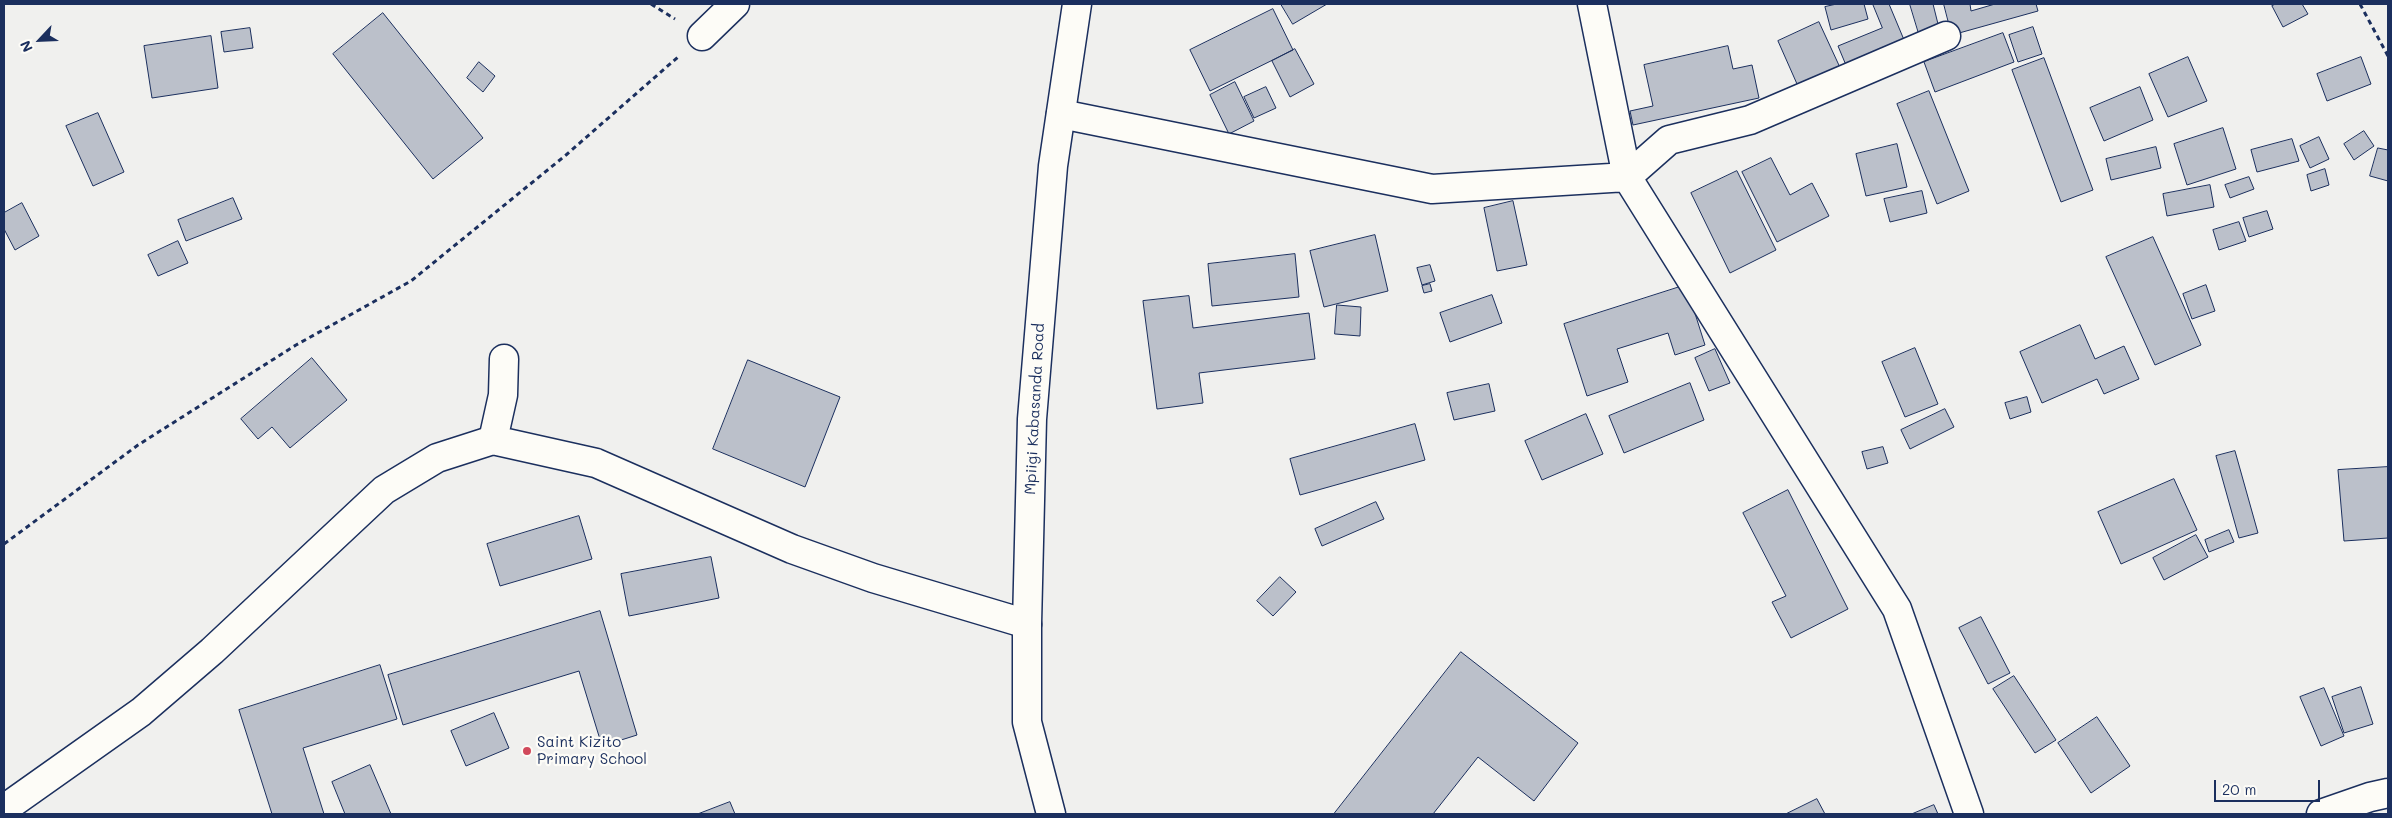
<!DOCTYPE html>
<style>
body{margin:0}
#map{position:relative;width:2392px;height:818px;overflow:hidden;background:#f0f0ee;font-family:Mali,sans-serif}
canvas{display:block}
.frame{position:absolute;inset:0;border:5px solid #1b2f5e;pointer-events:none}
.north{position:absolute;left:15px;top:15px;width:50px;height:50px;-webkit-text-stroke:4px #fdfcf7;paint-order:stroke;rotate:245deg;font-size:14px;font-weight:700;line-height:20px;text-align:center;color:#1b2f5e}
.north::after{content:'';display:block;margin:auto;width:18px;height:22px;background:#1b2f5e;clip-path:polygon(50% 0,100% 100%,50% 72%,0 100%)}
.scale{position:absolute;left:2214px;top:780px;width:106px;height:22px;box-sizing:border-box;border:2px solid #1b2f5e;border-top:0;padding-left:6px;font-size:15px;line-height:18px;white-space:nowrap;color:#1b2f5e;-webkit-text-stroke:4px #fdfcf7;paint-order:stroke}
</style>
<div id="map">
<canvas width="2392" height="818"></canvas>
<div class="frame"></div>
<div class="north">N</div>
<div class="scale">20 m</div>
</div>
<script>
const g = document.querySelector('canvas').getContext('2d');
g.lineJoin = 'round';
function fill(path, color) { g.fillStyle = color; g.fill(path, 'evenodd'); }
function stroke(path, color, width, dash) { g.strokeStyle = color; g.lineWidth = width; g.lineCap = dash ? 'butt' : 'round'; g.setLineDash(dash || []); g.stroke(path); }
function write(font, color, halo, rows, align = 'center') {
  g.font = font + ' Mali,sans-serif'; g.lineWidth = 4.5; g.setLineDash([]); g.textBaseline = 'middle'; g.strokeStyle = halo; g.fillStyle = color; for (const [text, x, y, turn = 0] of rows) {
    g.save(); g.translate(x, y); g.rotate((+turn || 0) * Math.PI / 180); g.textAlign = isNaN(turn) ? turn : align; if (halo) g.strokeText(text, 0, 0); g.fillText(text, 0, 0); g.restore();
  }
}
const building = new Path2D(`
 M1281,4H1327L1293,24Z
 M1837,4H1864L1868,19L1831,30L1825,7Z
 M1873,4H1889L1907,47L1848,70L1838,46L1882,28Z
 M1910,4H1933L1940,32L1920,37Z
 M1944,4H1970L1971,11L1995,4H2036L2038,11L1952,35Z
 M2276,4H2302L2308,14L2283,27L2272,6Z
 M1273,9L1293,50L1210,91L1190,50Z
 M383,13L483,138L433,179L333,54Z
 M1819,22L1843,74L1801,93L1778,41Z
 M2033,27L2042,54L2018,62L2009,35Z
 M250,28L253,48L224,52L221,32Z
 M2003,33L2014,62L1935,92L1924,62Z
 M211,36L218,88L152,98L144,46Z
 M1728,46L1733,69L1752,65L1759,98L1633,125L1630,111L1653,106L1644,65Z
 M1295,49L1314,84L1290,97L1272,61Z
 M2188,57L2207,101L2168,117L2149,74Z
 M2361,57L2371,84L2327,101L2317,74Z
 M2044,58L2093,190L2061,202L2012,70Z
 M479,62L495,76L483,92L467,78Z
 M1235,82L1254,121L1229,134L1210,95Z
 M1266,87L1276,108L1254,118L1244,97Z
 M2140,87L2153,120L2104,141L2090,108Z
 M1929,91L1969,191L1937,204L1897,104Z
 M98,113L124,172L93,186L66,126Z
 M2223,128L2236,169L2187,185L2174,144Z
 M2364,131L2374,146L2354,160L2344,144Z
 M2319,137L2329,159L2310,168L2300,146Z
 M2292,139L2299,161L2257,172L2251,150Z
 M1897,144L1907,187L1866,196L1856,154Z
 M2156,147L2161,168L2111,180L2106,159Z
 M2378,148L2388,150V181L2370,176Z
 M1771,158L1790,195L1812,183L1829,216L1777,242L1742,172Z
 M2325,169L2329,185L2311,191L2307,175Z
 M1737,171L1776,250L1730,273L1691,193Z
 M2249,177L2254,189L2230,198L2225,185Z
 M2210,185L2214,207L2167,216L2163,194Z
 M1922,191L1927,213L1890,222L1884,199Z
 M233,198L242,219L186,241L178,220Z
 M1513,201L1527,265L1497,271L1484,208Z
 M22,203L39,236L15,250L4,229V213Z
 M2267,211L2273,229L2249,237L2243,218Z
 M2239,222L2246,241L2219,250L2213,230Z
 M1375,235L1388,291L1324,307L1310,251Z
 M2153,237L2201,345L2155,365L2106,257Z
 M178,241L188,263L158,276L148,255Z
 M1295,254L1299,297L1212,306L1208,264Z
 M1430,265L1435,281L1422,285L1417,268Z
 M1430,284L1432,291L1424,293L1422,286Z
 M1686,285L1705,345L1675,355L1668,333L1617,349L1628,382L1587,396L1564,324Z
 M2206,285L2215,311L2192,319L2183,294Z
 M1492,295L1502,323L1450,342L1440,313Z
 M1189,296L1193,328L1309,313L1315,359L1199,373L1203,403L1157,409L1143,301Z
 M1337,305L1361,307L1360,336L1335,334Z
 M2080,325L2095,359L2124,346L2139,379L2104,394L2097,379L2042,403L2020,352Z
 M1915,348L1938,404L1905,417L1882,362Z
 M1715,349L1730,383L1709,391L1695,358Z
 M312,358L347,400L290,448L272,427L258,439L241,419Z
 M748,360L840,397L805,487L713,449Z
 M1690,383L1704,420L1624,453L1609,416Z
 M1489,384L1495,411L1454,420L1447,393Z
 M2027,397L2031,412L2010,419L2005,403Z
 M1945,409L1954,427L1910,449L1901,430Z
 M1586,414L1603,454L1542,480L1525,441Z
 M1415,424L1425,460L1300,495L1290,459Z
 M1883,447L1888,463L1867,469L1862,452Z
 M2235,451L2258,533L2239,538L2216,456Z
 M2388,467V538L2344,541L2338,470Z
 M2174,479L2197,530L2121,564L2098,512Z
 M1788,490L1848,609L1791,638L1772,602L1786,596L1743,513Z
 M1376,502L1384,519L1322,546L1315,529Z
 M579,516L592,559L500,586L487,544Z
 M2229,530L2234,542L2209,552L2205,540Z
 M2196,535L2208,557L2164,580L2153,558Z
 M711,557L719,598L629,616L621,574Z
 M1280,577L1296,592L1273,616L1257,601Z
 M600,611L637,735L602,746L579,671L403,725L388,675Z
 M1981,617L2010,673L1988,684L1959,628Z
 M1461,652L1578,743L1534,801L1478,757L1433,814H1334Z
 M380,665L397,719L303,748L324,814H272L239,710Z
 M2014,676L2056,740L2035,753L1993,689Z
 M2361,687L2373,724L2344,733L2332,697Z
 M2324,688L2344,736L2321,746L2300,697Z
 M494,713L509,748L466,766L451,731Z
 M2097,717L2130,766L2091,793L2058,743Z
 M370,765L391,814H345L332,782Z
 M1817,799L1825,814H1786Z
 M730,802L735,814H698Z
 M1934,805L1938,814H1912Z`);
fill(building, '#bbc0ca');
stroke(building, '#1b2f5e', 1);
const street = new Path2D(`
 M1592,4L1627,177L1897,609L1969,814
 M702,36L735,4
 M1061,114L1432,189L1627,177L1669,140L1750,120L1946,36
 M493,440L503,395L504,359
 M4,809L141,712L212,651L384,490L437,458L493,440L596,463L792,549L873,578L1027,624
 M2321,814L2370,797L2388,793`);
const secondary = new Path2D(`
 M1051,814L1027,722V624L1032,419L1053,166L1077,4`);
stroke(street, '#1b2f5e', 31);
stroke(secondary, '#1b2f5e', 31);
stroke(new Path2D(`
 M651,4L675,19
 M2360,4L2388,56
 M4,544L138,445L296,345L411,281L566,155L678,57`), '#1b2f5e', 3, [5, 4]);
stroke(street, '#fdfcf7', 28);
stroke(secondary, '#fdfcf7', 28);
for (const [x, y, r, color] of [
 [527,751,5,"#d1495b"]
]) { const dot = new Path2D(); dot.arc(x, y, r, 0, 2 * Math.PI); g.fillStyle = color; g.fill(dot); stroke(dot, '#fdfcf7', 2); }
write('15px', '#1b2f5e', '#fdfcf7', [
 ["Mpiigi Kabasanda Road",1035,409,-87]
]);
write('15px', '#1b2f5e', '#fdfcf7', [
 ["Saint Kizito",537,742],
 ["Primary School",537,759]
], 'left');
</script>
